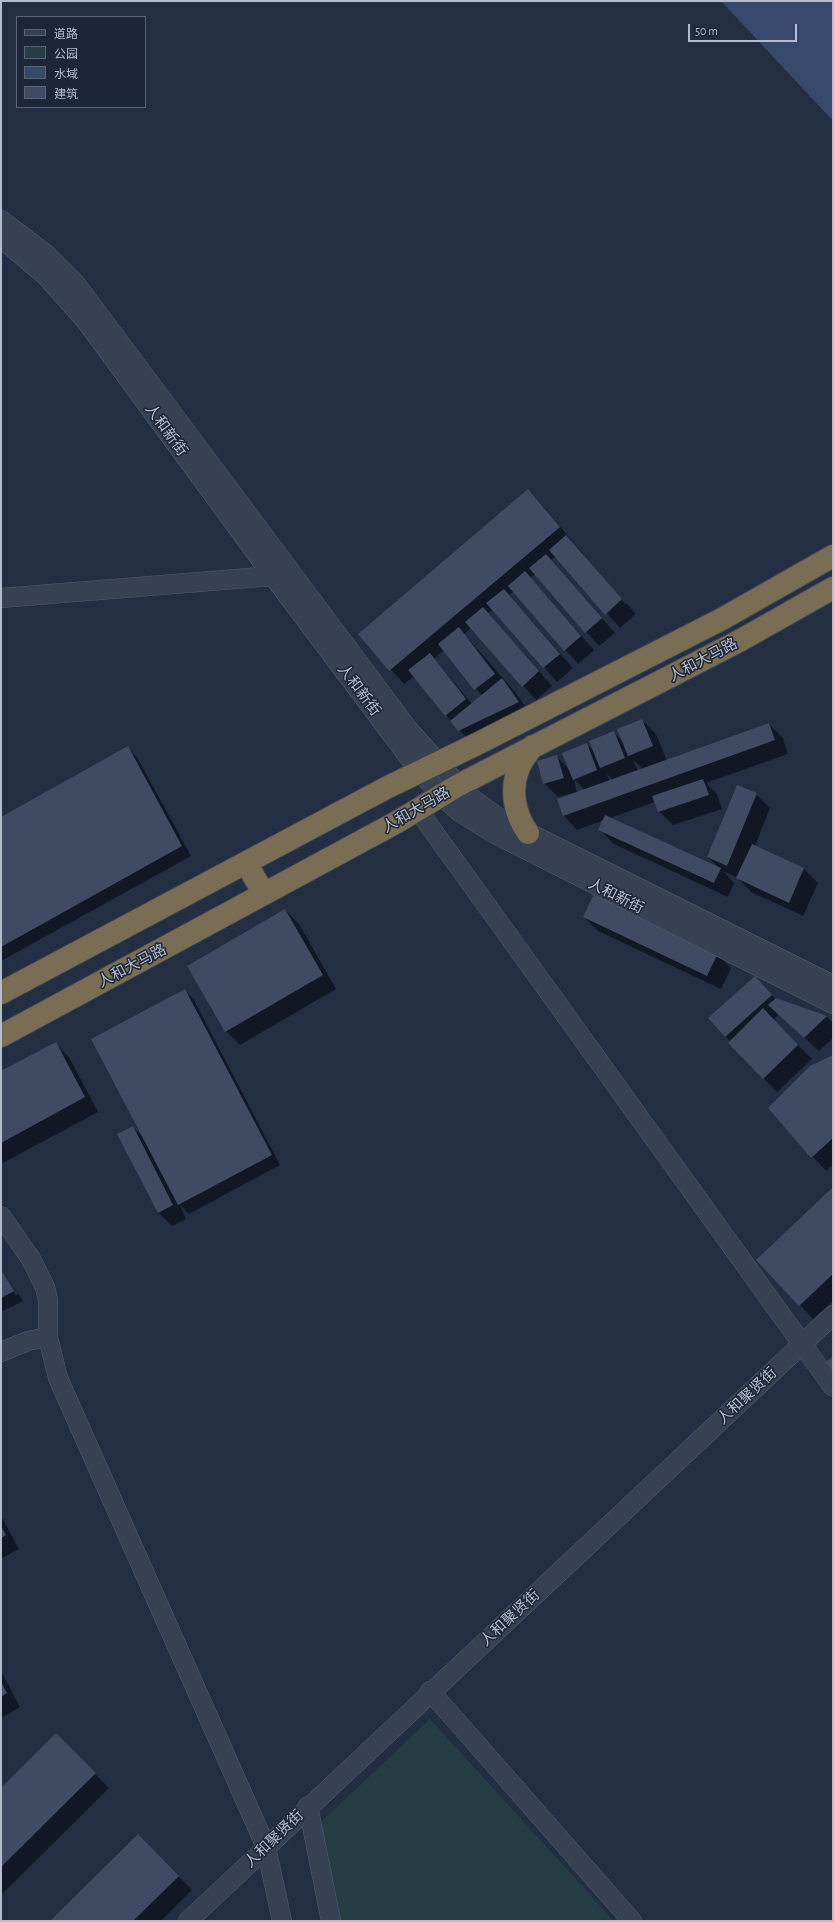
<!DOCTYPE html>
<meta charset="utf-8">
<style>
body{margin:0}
#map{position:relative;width:834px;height:1922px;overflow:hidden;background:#232e43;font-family:"Alegreya Sans","Noto Sans SC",sans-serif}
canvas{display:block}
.frame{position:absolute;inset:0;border:2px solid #b5bccc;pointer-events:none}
.legend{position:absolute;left:16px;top:16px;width:130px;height:92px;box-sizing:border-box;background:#1d2637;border:1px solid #5a6273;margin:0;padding:5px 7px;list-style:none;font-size:12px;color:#b5bccc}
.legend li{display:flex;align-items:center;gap:8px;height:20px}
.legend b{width:20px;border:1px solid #5a6273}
.scale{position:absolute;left:688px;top:24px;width:109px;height:18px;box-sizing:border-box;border:2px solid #b5bccc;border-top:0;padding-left:5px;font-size:12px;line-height:14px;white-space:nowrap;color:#b5bccc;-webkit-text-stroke:3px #1d2637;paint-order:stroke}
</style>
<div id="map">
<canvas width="834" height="1922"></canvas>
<div class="frame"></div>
<ul class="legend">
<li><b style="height:5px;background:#384152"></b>道路</li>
<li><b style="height:11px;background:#253e44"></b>公园</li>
<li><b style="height:11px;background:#36486b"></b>水域</li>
<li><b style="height:11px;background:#404b63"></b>建筑</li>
</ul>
<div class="scale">50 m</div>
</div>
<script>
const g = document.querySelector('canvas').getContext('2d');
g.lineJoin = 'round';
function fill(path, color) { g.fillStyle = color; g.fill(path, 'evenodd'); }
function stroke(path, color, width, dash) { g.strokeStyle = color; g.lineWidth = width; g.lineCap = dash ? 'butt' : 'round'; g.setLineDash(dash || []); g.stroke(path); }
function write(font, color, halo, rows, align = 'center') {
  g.font = font + ' "Alegreya Sans","Noto Sans SC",sans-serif'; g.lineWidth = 3; g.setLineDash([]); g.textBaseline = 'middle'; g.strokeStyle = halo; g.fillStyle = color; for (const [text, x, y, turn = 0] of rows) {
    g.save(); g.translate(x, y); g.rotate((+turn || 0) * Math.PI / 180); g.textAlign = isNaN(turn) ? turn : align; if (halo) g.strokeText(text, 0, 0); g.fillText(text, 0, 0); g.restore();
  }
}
fill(new Path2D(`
 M430,1719L614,1921H341L321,1822Z`), '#253e44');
fill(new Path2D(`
 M721,1H833V121Z`), '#36486b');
fill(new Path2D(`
 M528,491L542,505L625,604L626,603L636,614L620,628L556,556L551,560L615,633L599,646L535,574L530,578L594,650L578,664L514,591L509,595L573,668L557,682L493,609L488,613L552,686L536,700L472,627L464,634L516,693L532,716L473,745L446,715L414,676L404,684L359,634ZM444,650L482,696L472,704L434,659Z
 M642,720L656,734L667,761L769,724L783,738L788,754L706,783L717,794L722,809L673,825L659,811L655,802L610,818L719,868L708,857L756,794L770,808L755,846L804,869L818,883L803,916L751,892L738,878L723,871L734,883L728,897L614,844L600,830L604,820L577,830L564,816L573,793L558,797L544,783L557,757L569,769L587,744L595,752L614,732L623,742ZM633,760L643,769L638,771ZM606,773L613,780L610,781ZM574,779L585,790L577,793Z
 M128,748L137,757L191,856L1,961V818Z
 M285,910L299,924L336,989L240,1045L226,1031Z
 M584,917L717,954L731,968L721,989L598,931Z
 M185,990L194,1000L280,1165L189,1214L180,1205L186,1219L172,1226L158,1212L133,1127L144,1138Z
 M768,992L776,999L827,1017L833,1023V1038L819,1051L779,1014L773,1020L812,1059L777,1092L729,1043L731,1042L725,1036Z
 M55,1043L69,1057L98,1112L1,1164V1072Z
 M833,1056V1165L826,1171L769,1108Z
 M833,1189V1301L813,1319L800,1305Z
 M1,1267L23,1301L1,1312V1272L16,1296L18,1294Z
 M1,1516L19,1549L1,1559Z
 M1,1671L20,1707L1,1718Z
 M56,1734L109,1788L1,1895V1789Z
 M138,1835L192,1890L161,1921H51Z`), '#0007');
fill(new Path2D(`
 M528,489L560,527L389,671L358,634Z
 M566,535L622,599L605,615L549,550Z
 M546,554L602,618L585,633L529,568Z
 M525,571L581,636L564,651L508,586Z
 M504,589L560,654L543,668L486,603Z
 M483,607L539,671L522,687L465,622Z
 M459,627L495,674L474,690L438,644Z
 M430,653L466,699L445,716L408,670Z
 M502,678L519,702L458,731L450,721Z
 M642,719L653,746L628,756L617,729Z
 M769,723L775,740L563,816L557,799Z
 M614,731L625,758L600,768L589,741Z
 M587,743L597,770L573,780L562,753Z
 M128,746L182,846L1,947V817Z
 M557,755L564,778L543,784L537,761Z
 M703,779L709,795L658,812L652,796Z
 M737,785L757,793L727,866L707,857Z
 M605,815L721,868L714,883L598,830Z
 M752,844L804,868L789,903L736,878Z
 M594,894L718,953L707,976L583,917Z
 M285,909L323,975L225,1032L187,966Z
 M755,976L772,995L725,1037L708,1018Z
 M185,989L272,1155L178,1205L91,1039Z
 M776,998L827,1016L804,1038L768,1005Z
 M763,1008L798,1045L763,1079L728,1043Z
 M56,1042L85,1097L1,1143V1071Z
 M833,1055V1138L811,1158L768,1108L810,1066Z
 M133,1126L173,1205L158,1213L117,1134Z
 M833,1187V1274L799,1306L756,1260Z
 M1,1270L14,1291L1,1298Z
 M833,1356V1376L823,1365Z
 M1,1526L6,1535L1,1538Z
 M1,1682L7,1693L1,1697Z
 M56,1733L96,1773L1,1867V1788Z
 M138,1834L179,1876L133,1921H50Z`), '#404b63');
const minor = new Path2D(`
 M1,220L46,254L75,283L408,729L466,794L499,818L833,985
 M1,238L46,276L86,321L273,576L420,772L441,795L459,812L497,835L833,1004
 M1,598L273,576
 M418,810L833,1387
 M1,1216L31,1259L45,1287L48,1300V1337L58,1378L266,1847L282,1921
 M1,1352L28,1341L48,1337
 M430,1691L632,1921
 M308,1806L331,1921
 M188,1921C403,1719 618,1517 833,1315`);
const highway = new Path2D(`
 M528,833C515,815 510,791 518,770C521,761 528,753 533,746
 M246,863L264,894
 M1,993L388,787L479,743L722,619L833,556
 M1,1036L397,822L457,786L741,640L833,588`);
stroke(minor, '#535c6c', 20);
stroke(highway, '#404959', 24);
stroke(minor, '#384152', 19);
stroke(highway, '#796d54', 22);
write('15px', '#b5bccc', '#1d2637', [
 ["人和新街",166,430,54],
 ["人和大马路",703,660,-28],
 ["人和新街",359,690,53],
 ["人和大马路",416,810,-30],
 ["人和新街",616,896,27],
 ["人和大马路",132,966,-28],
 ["人和聚贤街",747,1396,-43],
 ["人和聚贤街",510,1618,-43],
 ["人和聚贤街",274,1839,-44]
]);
</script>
